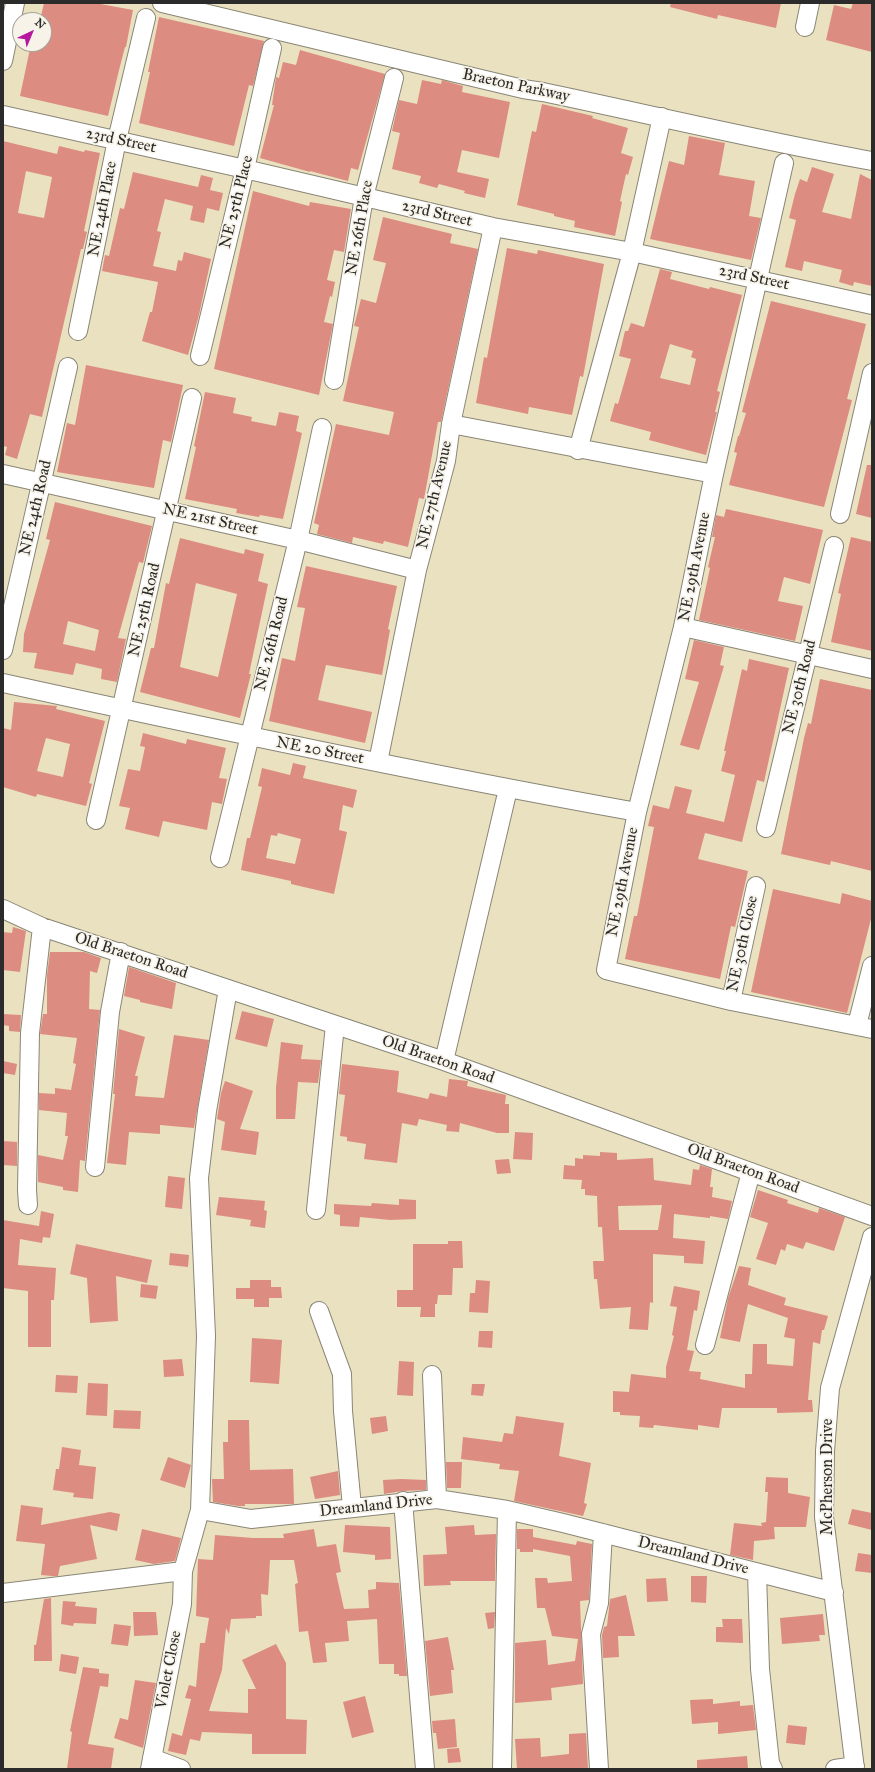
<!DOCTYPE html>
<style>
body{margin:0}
#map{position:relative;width:875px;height:1772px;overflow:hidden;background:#eae1c1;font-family:"IM FELL Great Primer",serif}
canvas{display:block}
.frame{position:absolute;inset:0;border:4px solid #2b2b2b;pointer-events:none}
.north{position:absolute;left:12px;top:12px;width:40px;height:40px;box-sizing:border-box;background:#f7f3e8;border:1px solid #a5a39c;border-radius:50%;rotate:44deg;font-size:11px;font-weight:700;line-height:16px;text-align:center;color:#2b2b2b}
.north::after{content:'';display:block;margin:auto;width:14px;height:18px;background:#b5179e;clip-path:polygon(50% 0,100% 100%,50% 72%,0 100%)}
</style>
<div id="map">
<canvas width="875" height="1772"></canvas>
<div class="frame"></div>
<div class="north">N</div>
</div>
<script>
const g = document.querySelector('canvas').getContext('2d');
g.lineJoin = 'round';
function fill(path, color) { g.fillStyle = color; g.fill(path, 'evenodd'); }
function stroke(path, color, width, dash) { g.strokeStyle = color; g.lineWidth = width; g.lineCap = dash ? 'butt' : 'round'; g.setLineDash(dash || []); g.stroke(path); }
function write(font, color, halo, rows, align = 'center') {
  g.font = font + ' "IM FELL Great Primer",serif'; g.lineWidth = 3.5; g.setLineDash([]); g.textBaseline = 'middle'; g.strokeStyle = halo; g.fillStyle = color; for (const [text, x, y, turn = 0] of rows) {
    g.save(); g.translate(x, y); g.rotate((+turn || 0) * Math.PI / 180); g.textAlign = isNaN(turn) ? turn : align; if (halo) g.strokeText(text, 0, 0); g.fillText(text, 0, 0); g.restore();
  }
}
fill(new Path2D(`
 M44,3H95L133,10L126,47H125L119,70L108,116L20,96L31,44H44V20H40Z
 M671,3H781L776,28L718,15L717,19L670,7Z
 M853,3H872V52L826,40L834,5L851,9Z
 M159,17L264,41L253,86L249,85L234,146L139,123L150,72H148Z
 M300,50L385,74L358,170L351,168L348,181L310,171V172L260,158L274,105H272L276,77L279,78L283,62L296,65Z
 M422,80L441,84L442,80L463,86L462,92L510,102L499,158L462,150L457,172L489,179L485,198L464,193L465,191L439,184L437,188L419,183L421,176L392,169L400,133L392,131L399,100L417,104Z
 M542,104L593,116L592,118L628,128L621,153L633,157L628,175L626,174L620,201L622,202L615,236L574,227L575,221L554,216V214L517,205L532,131L536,132Z
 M689,136L725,143L719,175L755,181L749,216L761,218L751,260L650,239L669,161L684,165Z
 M3,141L57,154L59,146L84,152L85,150L100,153L84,231L87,232L83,249H81L42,417L30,414L17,459L5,455L7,447L3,446ZM26,171L52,177L44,218L18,213Z
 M812,167L834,174L822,212L851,219L860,174L872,180V286L854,282L853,286L839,282L842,270L804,261L802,271L785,267L796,220L789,218L795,194L800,179L807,182Z
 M133,172L198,187L201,175L213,178L210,190L223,193L219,211L207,208L204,223L190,220L193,206L165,199L157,231L161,232L153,266L176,271L178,260L182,261L184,252L211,259L199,315L188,355L142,341L150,312H152L158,282L102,271L105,255L109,256L120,208L124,209Z
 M253,191L309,206L310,202L351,209L344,252L334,250L327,280L335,282L332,297L330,296L324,322L333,324L319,395L214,369Z
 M383,217L452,234L450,243L478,249L441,422H438L424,499L419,498L408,547L384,541L383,544L353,537L352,543L317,534L319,525L314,523L336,424L389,435L394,412L343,401L359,327L354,326L361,299L376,303L386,263L373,260Z
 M507,248L537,254L538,250L604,264L583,377L580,376L572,415L529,407L528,414L476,403L484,357L487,358Z
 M660,269L672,272L670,279L709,289L710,287L742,295L717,391L720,392L715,412H717L706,455L649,440L651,432L610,421L615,403L618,404L631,359L619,356L625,331H628L631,323L644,327ZM670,344L693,351L691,357L696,359L690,385L660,378Z
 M771,301L866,324L847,399L852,400L824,507L729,485L737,453L734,452L738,436H739L746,413L742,412Z
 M86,365L183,385L171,442L163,440L154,488L57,472L67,423L75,425Z
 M205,392L236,398L233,413L252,417L251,421L276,426L279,412L299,416L296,431L302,433L283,519L260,515L259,517L236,513L237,509L185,499L196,447L194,446Z
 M867,465H872V518L856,514Z
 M55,502L152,526L143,563L139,562L118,638L126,639L117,682L101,679L102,669L76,663L73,675L34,668L37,653L23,652L24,634L50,540L46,539ZM68,621L99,630L95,651L63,644Z
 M726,509L823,530L810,584L784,577L778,601L803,606L795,641L699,620L710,568L708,567L715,537H712L716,515L724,517Z
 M851,537L872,542V651L831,642L841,594L838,593Z
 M180,538L244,554L245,549L264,554L258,581L268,584L249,674H251L240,718L140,692L151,648H154L166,583L169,584ZM196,583L237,594L218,677L180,667Z
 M306,566L397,586L388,629L390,630L382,675L326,665L318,700L372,712L365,743L269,721L282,658L295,661L305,608L297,607Z
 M694,640L724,647L720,665L724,666L699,750L680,745L699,682L685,679Z
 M749,659L789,668L764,782L757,780L742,842L705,833L698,859L748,871L735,927L731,926L720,979L625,959L634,916H637L654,827L648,826L653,805L669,809L675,786L692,790L686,813L724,822L735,775L721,771L726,751H724L742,669L747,671Z
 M820,679L872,690V871L831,861L830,865L781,854L804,738L808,723L811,724Z
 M14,702L57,706L56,709L105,721L89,783L92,784L86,806L37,794L36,797L3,787V728L11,730ZM46,738L70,744L63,777L37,771Z
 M143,733L186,744L187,739L226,748L219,778L227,779L222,804L212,802L207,830L163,821L159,837L125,829L130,808L119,806L128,769L140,771L145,747L140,746Z
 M293,763L306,766L303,778L357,790L353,808L343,805L339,830L347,832L334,894L291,884V881L241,870L247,838H250L262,787L258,786L262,768L290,775ZM278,833L301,839L295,864L266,858L271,835L277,836Z
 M773,889L840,904L842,893L872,901V915L847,1013L751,992Z
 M13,927L26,931L20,972L3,970L4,952H3V932L12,933Z
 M50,952H84L101,958L97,973L90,971L89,1009L100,1010L85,1161L80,1160L78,1192L63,1190V1187L38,1182V1155L63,1160L68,1136H65L67,1113L39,1110V1093L55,1094V1088L71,1090L76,1064L73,1063L77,1038L40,1034L43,1014H47V975Z
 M129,967L176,983L172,1009L140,1002V1000L124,996Z
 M242,1011L274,1019L267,1047L235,1039Z
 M3,1014L21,1015L20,1032L9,1031V1026L3,1025Z
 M119,1029L145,1037L135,1076H138L135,1096L164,1098L174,1035L209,1040L194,1128L160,1125V1134L129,1132L126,1165L107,1163L115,1094H113Z
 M281,1042L303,1045L301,1059L321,1060L318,1083L298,1082L295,1119H276V1087Z
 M3,1061L17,1064L15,1075L3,1073Z
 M342,1064L399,1071L397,1092L428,1099L430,1093L447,1097L449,1079L468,1081L467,1086L506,1095L505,1104H509V1133H497L460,1123L459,1132L446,1131L447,1125L419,1119L417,1126L402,1123L397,1163L364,1159L366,1144L347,1141V1137L340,1136L345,1095L339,1094Z
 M225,1081L253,1091L240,1129L259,1132L256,1155L221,1150L225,1122L217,1119L221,1093Z
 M515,1132L533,1133L532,1160L513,1159Z
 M3,1141L17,1142V1166L3,1165Z
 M600,1152L617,1153V1160L653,1158L654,1180L691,1185L693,1169L699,1170L700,1165L712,1169L710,1187H713L712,1197L732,1201L728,1219L710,1216V1218L674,1214L673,1238L705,1241L703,1264L684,1263V1256L653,1254V1303L650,1302L648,1330L629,1329L631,1307L600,1309L597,1279H594L593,1261H604L602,1227H598L597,1196L585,1195V1189H581L582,1180L563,1179L564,1165L575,1166V1158L583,1159V1155L600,1156ZM662,1205L658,1230H619L618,1206Z
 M509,1159L511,1173L497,1174L495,1160Z
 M168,1176L185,1178L182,1209L165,1207Z
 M758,1190L788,1200L787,1203L818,1213L819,1208L845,1217L834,1251L806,1242L803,1249L787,1244L785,1251L781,1249L776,1265L756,1259L768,1223L750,1217Z
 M219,1197L265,1201L264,1210L267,1211L265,1228L250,1226L251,1220L216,1215Z
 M399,1199L416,1200V1219L390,1220L360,1217L359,1227L340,1226V1215L334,1214V1204L371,1206L372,1203L399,1205Z
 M41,1211L54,1214L50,1238L43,1237L42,1243L20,1239L18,1265L56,1268L54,1300H51V1347H28V1291L3,1288V1220L39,1226Z
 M448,1241H462L463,1268H453L452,1295H438L437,1304H435V1317H420L421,1307H397V1290H413V1244H448Z
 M76,1244L152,1260L147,1283L116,1276L118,1321L90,1323L87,1278L70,1274Z
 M170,1253L189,1255L188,1267L169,1265Z
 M739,1266L751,1268L748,1285L786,1298L784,1305L828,1316L824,1330H822L820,1344L813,1342L808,1400H812L813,1412L777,1413V1408H722L719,1428L698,1425V1430L654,1425L653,1428L639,1427L640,1416L620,1415V1412H613V1391L629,1392L631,1374L666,1378V1367L674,1336L672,1335L677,1307L670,1306L674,1286L700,1291L697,1311L694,1310L687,1350L694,1351L689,1371L701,1372L700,1379L745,1388V1374H752L753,1344H767V1364L793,1366L795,1339L784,1337L788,1318L748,1304L740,1342L720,1338L728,1298Z
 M250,1280H271V1287H281L282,1298H269V1307H254V1299H236V1288H250Z
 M476,1280L490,1281L488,1313L469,1312L470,1293H475Z
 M141,1284L158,1286L156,1299L140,1297Z
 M479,1331H493L492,1348L478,1347Z
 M252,1338L282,1340L279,1384L250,1382Z
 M182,1359L184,1376L164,1377L163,1360Z
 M399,1361L414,1362L413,1396L397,1395Z
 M56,1375L78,1376L77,1393L55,1392Z
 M88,1383L108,1384L107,1416L86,1415Z
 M472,1384H485L483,1396L471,1395Z
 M114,1410L141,1411L140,1429L113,1428Z
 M386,1416L388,1431L372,1434L370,1418Z
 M516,1416L564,1423L559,1456L591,1463L584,1503L587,1504L583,1516L514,1501L519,1471L499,1469L500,1464L461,1459L463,1437L502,1442L504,1433L513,1434Z
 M228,1420H249L250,1470L293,1469L294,1504H245V1506H238L213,1502L212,1479H224L223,1442H228Z
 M62,1447L81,1450L79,1465L96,1467L93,1499L73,1497L74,1493L53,1490L56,1469H59Z
 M168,1457L191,1465L185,1488L160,1480Z
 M446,1462H462L461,1488H447Z
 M338,1471L340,1495L315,1499L310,1477Z
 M766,1477L788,1478V1493L810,1497L806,1527H774L775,1539L754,1541L753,1560L730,1555L734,1523L762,1526L761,1523L766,1522L768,1492H765Z
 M401,1479L426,1480V1490L402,1491L384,1494L383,1480Z
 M21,1505L43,1508L41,1525L110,1512L120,1514L117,1531L90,1525L97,1559L60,1566L58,1576H52L41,1575L45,1544L16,1541Z
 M852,1509L872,1513V1530L848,1524Z
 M345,1525L390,1527L391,1559L375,1560V1555L343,1552Z
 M474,1525L475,1535L496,1534L495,1581H450L451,1585L424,1586L423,1555L447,1554L445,1527Z
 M142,1529L181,1538L175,1561L154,1564L135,1560Z
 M314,1529L317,1547L336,1544L341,1572L336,1573L344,1609L369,1608L368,1590L376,1589V1582L399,1583L407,1676H399V1674H394V1664H379L377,1619L347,1621L349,1641L325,1643L327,1662L313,1663L308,1631L299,1632L295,1584L298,1583L294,1560H270L268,1595L261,1594L262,1616H256V1618L231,1619L229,1634L226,1628L222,1670L209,1711L248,1713V1689H256L242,1660L276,1644L286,1663V1719L307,1720L306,1754H252V1734L202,1732L200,1741L190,1739L186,1755L168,1751L172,1733L182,1736L191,1699L185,1698L189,1685L196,1687L200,1643H205L209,1618L196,1616L198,1559L213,1560L215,1535L253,1538H284L283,1534Z
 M517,1529H533V1537L576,1545L577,1541L592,1544L589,1600L580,1601L583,1684L551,1688L552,1700L515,1703V1643L546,1640L548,1665L575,1661L578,1639L552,1636L545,1608H537L535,1578H547L548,1583L572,1581L570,1556L533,1549V1552H520V1549H517Z
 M858,1553L872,1555V1573L855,1571Z
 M691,1576H707L706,1603L691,1602Z
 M666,1578L668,1601L647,1602L646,1579Z
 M626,1595L635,1636H618L619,1657L603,1658L602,1635L604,1627L607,1626L610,1599Z
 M51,1598L52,1661H34V1645H36L44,1599Z
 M63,1601L76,1602L75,1606L97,1608L96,1624L74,1623L73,1626L61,1624Z
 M133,1612H156L158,1635L134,1636Z
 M495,1612L494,1628L488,1629L485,1613Z
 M823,1614L825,1635H819L820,1641L782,1644L780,1618Z
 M722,1619H742L743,1643L716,1642V1627H723Z
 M114,1624L131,1626L128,1646L111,1644Z
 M448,1637L454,1670H451L453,1693L430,1696L425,1641Z
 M61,1654L79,1657L76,1674L59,1671Z
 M83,1667L99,1669V1673L109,1674L108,1687L100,1686L88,1744L114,1748L111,1769H67L72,1732L70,1731Z
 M135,1680L156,1683L143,1748L114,1738L120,1718L128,1720Z
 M365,1696L374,1732L352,1738L343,1702Z
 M713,1699V1704L740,1701V1706L753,1705L756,1730L718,1734V1722L692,1724L690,1700Z
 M455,1719L457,1747L438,1749L436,1733H433L432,1721Z
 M788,1725L807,1727L805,1745L786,1743Z
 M586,1733L588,1769H517L515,1739L540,1738L541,1757L569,1754V1734Z
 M459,1748L461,1762L448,1763L447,1749Z
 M747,1756L748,1769H697V1760Z`), '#dc8c80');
const minor = new Path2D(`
 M162,3L523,89L543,92C652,115 762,141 872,161
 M805,27L810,3
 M3,61L15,3
 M3,115L245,169L493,227L632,252L872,305
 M784,163L714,474L683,627L637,812L606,970L731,1001L872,1029
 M78,331L117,140L146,18
 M200,356L245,169L272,48
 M334,380L364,197L394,78
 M451,424L714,474
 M578,450L632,252L662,117
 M3,474L298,540L417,570
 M840,514L872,373
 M683,627L872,669
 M3,650L68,367
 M3,683C214,729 425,774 637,812
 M378,762L417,570L446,461L451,424L493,227
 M96,820L192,398
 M766,828L834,546
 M220,858L298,540L322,428
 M3,909L42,927L444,1061L872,1216
 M731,1001L756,886
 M857,1025L872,966
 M444,1061L508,789
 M95,1167L110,1012L121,952
 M28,1205L27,1190L30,1033L42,927
 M316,1210L335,1025
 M319,1311L342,1374L343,1411L352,1507
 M705,1345L751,1172
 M432,1375L437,1499
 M403,1501L425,1769
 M200,1510L206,1336L199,1178L207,1111L228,989
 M757,1573L760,1669L770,1763L773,1769
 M3,1593L183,1571L200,1510L251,1519L437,1499L507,1510L563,1523L834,1592
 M152,1758L181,1769
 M150,1769L182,1604L183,1571
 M502,1769L507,1510
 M599,1769L591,1634L599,1603L603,1533
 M835,1769L855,1766
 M855,1769L824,1517L825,1451L830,1388L872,1237`);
stroke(minor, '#8a8676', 20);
stroke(minor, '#fff', 18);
write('16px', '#2b2b2b', '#f7f3e8', [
 ["Braeton Parkway",516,86,12],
 ["23rd Street",121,141,12],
 ["NE 25th Place",237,202,-76],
 ["NE 24th Place",103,209,-79],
 ["23rd Street",437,214,13],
 ["NE 26th Place",360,228,-80],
 ["23rd Street",754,278,12],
 ["NE 27th Avenue",435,495,-77],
 ["NE 24th Road",36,508,-77],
 ["NE 21st Street",210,520,13],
 ["NE 29th Avenue",695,567,-79],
 ["NE 25th Road",145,610,-77],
 ["NE 26th Road",272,644,-76],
 ["NE 30th Road",800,687,-76],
 ["NE 20 Street",320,751,11],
 ["NE 29th Avenue",623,882,-79],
 ["NE 30th Close",743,944,-78],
 ["Old Braeton Road",131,956,18],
 ["Old Braeton Road",438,1060,19],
 ["Old Braeton Road",743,1169,20],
 ["McPherson Drive",828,1477,-90],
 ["Dreamland Drive",376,1506,-6],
 ["Dreamland Drive",693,1556,14],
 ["Violet Close",169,1670,-79]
]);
</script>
